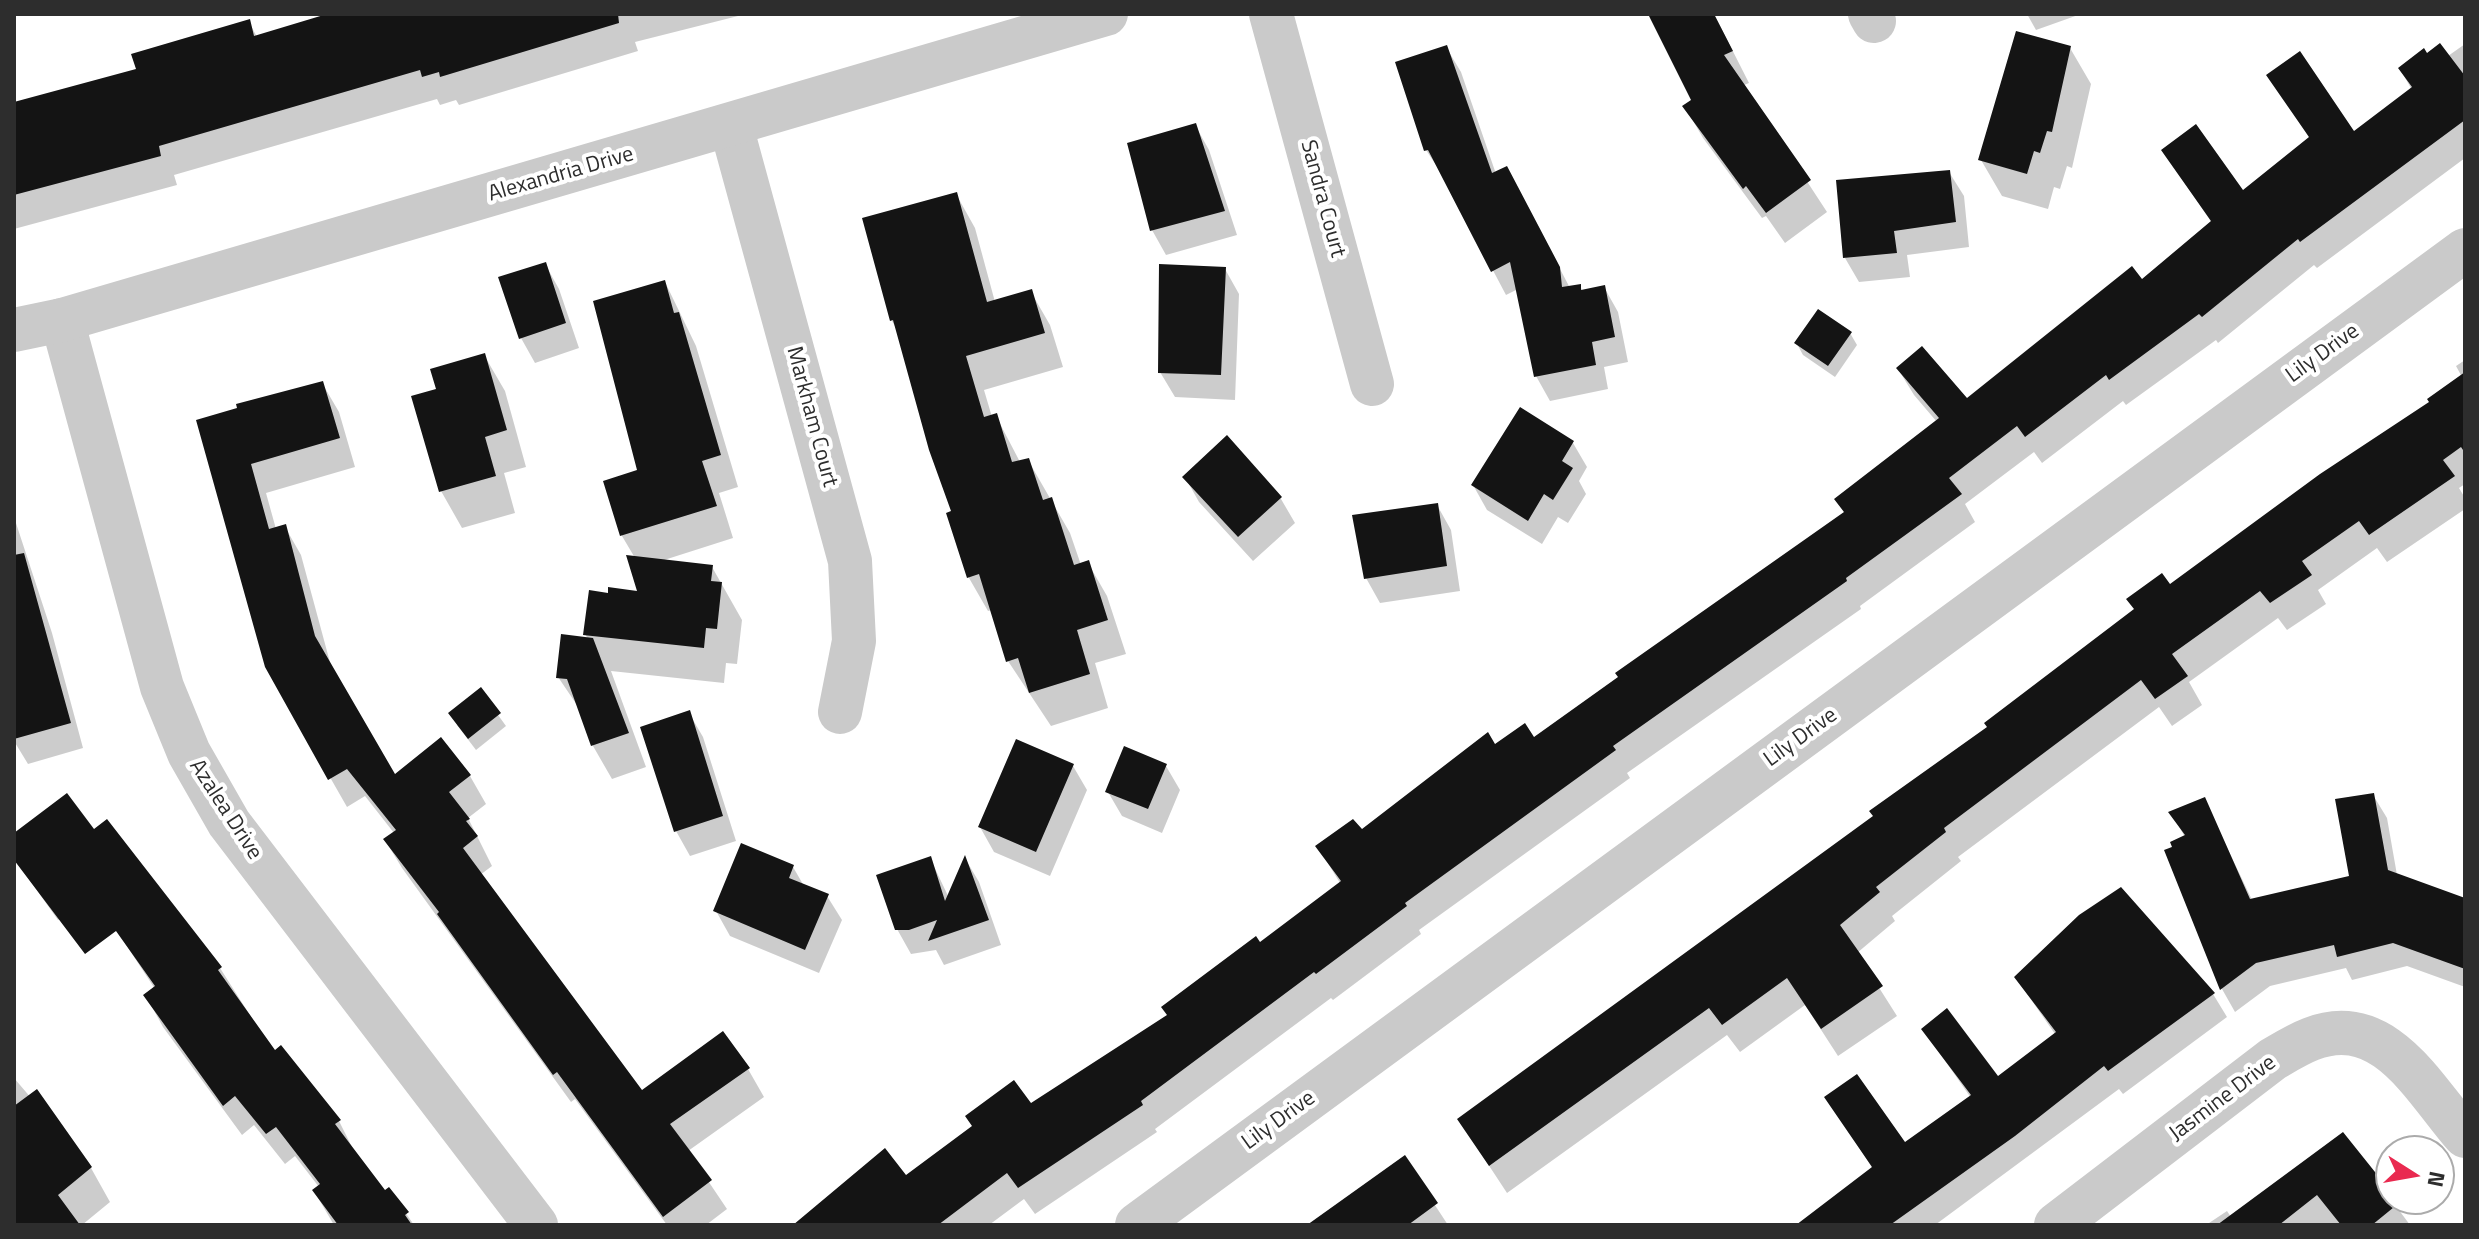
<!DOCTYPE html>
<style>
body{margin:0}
#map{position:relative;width:2479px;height:1239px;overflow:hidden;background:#fff;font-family:"Titillium Web",sans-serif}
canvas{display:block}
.frame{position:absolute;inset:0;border:16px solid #2d2d2d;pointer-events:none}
.north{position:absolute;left:2375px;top:1135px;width:80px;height:80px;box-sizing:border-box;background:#fff;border:2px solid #ababab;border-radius:50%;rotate:101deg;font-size:22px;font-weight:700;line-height:32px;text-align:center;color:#2d2d2d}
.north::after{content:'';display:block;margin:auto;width:28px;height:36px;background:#e92a50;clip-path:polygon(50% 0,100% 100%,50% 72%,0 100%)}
</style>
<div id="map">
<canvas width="2479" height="1239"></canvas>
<div class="frame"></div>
<div class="north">N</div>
</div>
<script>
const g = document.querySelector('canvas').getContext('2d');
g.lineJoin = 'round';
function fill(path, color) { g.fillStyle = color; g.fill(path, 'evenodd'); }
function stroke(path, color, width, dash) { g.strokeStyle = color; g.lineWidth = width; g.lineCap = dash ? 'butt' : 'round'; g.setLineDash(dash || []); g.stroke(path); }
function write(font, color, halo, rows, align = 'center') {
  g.font = font + ' "Titillium Web",sans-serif'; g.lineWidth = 8; g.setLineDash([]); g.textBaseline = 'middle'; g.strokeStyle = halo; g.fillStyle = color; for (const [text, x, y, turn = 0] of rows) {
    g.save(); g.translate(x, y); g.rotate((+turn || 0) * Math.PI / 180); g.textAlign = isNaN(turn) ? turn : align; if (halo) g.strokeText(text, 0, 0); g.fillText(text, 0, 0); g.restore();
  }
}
fill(new Path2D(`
 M334,14H746L635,42L638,51L459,105L456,100L440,105L437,99L174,175L177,185L14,229V105L138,70L249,22L257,37Z
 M1650,14H1714L1749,83L1744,85L1827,212L1785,243L1766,216L1762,218L1703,138L1685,107L1694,100Z
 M2027,14H2081L2036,30Z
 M2465,44V158L2317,268L2314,265L2218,343L2216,340L2126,405L2123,401L2042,463L2034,452L1965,504L1975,522L1860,606L1861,609L1627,773L1630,778L1419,930L1421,934L1333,1000L1331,998L1155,1129L1157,1132L1035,1214L1024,1199L989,1225H798L906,1178L1031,1106L1168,1016L1340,883L1318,847L1362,832L1494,747L1534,740L1845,514L1837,499L1937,422L1914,395L1898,369L1966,401L2142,282L2212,223L2163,151L2243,193L2310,139L2269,75L2353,133L2412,90L2400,69L2427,56H2448Z
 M1446,47L1461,72L1496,174L1520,193L1570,288L1580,286L1583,292L1604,287L1618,312L1628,362L1604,367L1608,389L1550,401L1536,376L1518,289L1506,295L1442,174L1426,150Z
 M2070,48L2091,84L2072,168L2067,166L2060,189L2054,187L2048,209L2002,196L1981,160Z
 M1195,125L1209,150L1237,235L1166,255L1152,230Z
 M1949,172L1964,196L1969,247L1907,255L1910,277L1859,282L1845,258Z
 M956,194L975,228L995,302L1031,292L1050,325L1063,367L984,390L992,417L996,416L1020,462L1028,460L1070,533L1081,565L1088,563L1107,596L1126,654L1095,663L1108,708L1051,726L1008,661L992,610L988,611L969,578L948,514L954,512L899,333L892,321L864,219Z
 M545,264L559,289L579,348L535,363L521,338Z
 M1225,269L1239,294L1235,400L1175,397L1160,372Z
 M665,282L696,346L738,487L719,493L733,538L661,561L712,567L742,620L737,664L726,663L724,683L611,671L646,767L612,779L593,746L581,711L558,677L588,639L585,634L609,595L640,593L635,558L622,536L605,482L639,472Z
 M1850,333L1857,345L1835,377L1803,355L1797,344Z
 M484,355L505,391L526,467L504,473L515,513L462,528L441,491L438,391Z
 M2465,360V484L2459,488L2465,498V509L2387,562L2377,548L2318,590L2326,604L2287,630L2278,618L2189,682L2202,705L2172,726L2159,707L1958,857L1961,861L1892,916L1895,921L1857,953L1897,1016L1838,1056L1805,1005L1740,1052L1727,1035L1507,1193L1459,1120L1875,818L2169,587L2432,403L2462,377L2456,366Z
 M322,383L339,412L355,467L266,493L276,529L285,527L301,555L331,666L394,777L470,776L486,804L468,818L492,866L480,875L642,1093L748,1069L764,1097L688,1151L727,1209L706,1225H667L575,1099L571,1102L402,868L385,840L394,833L365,796L347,807L267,667L198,421Z
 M1226,438L1281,499L1295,523L1253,561L1199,502L1185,477Z
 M1573,443L1587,467L1579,481L1586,494L1568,523L1558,517L1542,544L1487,510L1473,485Z
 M1437,505L1451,530L1460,591L1380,603L1366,578Z
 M14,517L52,633L83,748L28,764L14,741Z
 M480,690L506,726L476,750L457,725Z
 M689,713L703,737L736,841L690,856L676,831Z
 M1073,766L1087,790L1050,876L994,852L980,827Z
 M1166,766L1180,790L1162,833L1122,816L1108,792Z
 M2373,795L2387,818L2397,875L2465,900V987L2407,966L2352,980L2346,968L2270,986L2235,1012L2222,989L2166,851L2185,837L2171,813L2204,799L2252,900L2351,877Z
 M14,835L125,883L58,920L14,858Z
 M930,858L949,898L966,860L979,882L1001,945L944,965L936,950L911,954L897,929Z
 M793,867L804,886L827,896L842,920L819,973L730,936L716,911Z
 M102,908L220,968L274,1053L339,1121L355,1153L385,1192L389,1189L414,1225H334L314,1191L319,1187L295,1156L285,1164L254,1125L242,1135L163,1027L146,996L155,989Z
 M2016,978L2213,994L2227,1017L2123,1094L2119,1089L1935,1225H1800L1873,1169L1827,1098L1905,1145L1971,1098L1923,1029L1997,1079L2055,1034Z
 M14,1078L91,1168L110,1202L82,1225H14Z
 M2343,1135L2410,1225H2206L2227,1211L2231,1217Z
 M1404,1158L1448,1225H1319Z`), '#0003');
fill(new Path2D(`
 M327,14H618L619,23L440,77L439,72L422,77L420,70L159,146L161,156L14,195V102L136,69L131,54L250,19L254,36Z
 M1648,14H1714L1733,51L1724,55L1811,180L1766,213L1746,186L1743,189L1682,106L1691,100Z
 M2016,31L2071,46L2052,132L2047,131L2040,153L2034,151L2027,174L1978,160Z
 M2440,43L2465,76V120L2300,242L2298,239L2202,317L2199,314L2109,380L2106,375L2025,437L2017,426L1949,478L1962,494L1846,578L1847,581L1613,746L1616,750L1405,903L1407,906L1316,974L1314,972L1141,1101L1143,1105L1018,1188L1007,1173L938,1225H793L885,1148L906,1175L972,1126L965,1116L1014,1080L1031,1103L1167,1015L1161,1007L1256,936L1260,942L1341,881L1315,846L1353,819L1362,829L1488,732L1495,744L1525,723L1534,737L1618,677L1615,673L1844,512L1834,499L1939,418L1896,368L1922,346L1967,398L2132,266L2142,279L2211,221L2161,150L2196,124L2243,190L2309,137L2266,75L2300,51L2354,131L2412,87L2398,68L2424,48L2427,53Z
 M1447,45L1492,173L1507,166L1560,267L1562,287L1581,284V290L1605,285L1615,337L1592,342L1596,365L1534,377L1510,262L1491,272L1428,150L1424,151L1395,62Z
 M1196,123L1225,211L1150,231L1127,143Z
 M1950,170L1956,222L1894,231L1897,253L1843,258L1836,180Z
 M957,192L987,302L1032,289L1045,333L966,356L984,417L997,413L1012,462L1029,458L1043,500L1052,497L1074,565L1089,560L1108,620L1077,630L1090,674L1029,693L1018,658L1006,662L979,574L967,578L946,513L951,511L929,450L893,320L890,321L862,218Z
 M546,262L566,323L519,339L498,277Z
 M1159,264L1226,267L1221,375L1158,373Z
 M665,280L674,313L679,312L721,455L702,461L717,506L620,536L603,481L637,470L593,301Z
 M1818,309L1852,332L1828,366L1794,343Z
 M485,353L507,430L485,437L496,476L439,492L411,396L436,389L430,369Z
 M2465,372V453L2461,447L2443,460L2455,476L2369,535L2359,521L2302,561L2312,575L2270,603L2260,591L2172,654L2188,676L2155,699L2141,680L1944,828L1946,832L1876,887L1880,892L1840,925L1883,986L1821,1029L1787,978L1722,1025L1709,1008L1489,1166L1457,1119L1873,816L1869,811L1987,727L1984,723L2134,609L2126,599L2162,573L2170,584L2320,474L2429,402L2427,399Z
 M323,381L340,438L251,464L269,529L286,524L315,636L395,774L441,737L471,775L449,792L470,819L466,821L478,836L463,848L642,1090L723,1031L750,1068L670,1124L712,1180L663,1217L557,1072L553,1075L437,914L439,912L383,839L396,830L347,769L328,780L265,667L196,420L237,408L236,404Z
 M1520,407L1574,441L1562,461L1573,468L1553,500L1544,494L1528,521L1471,485Z
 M1227,435L1282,497L1238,537L1182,477Z
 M1438,503L1447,566L1364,579L1352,515Z
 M24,553L71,723L14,739V555Z
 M626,555L713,565L711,581L722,582L717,629L706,628L704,648L583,635L589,590L608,593V587L637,591Z
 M561,634L593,638L629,733L591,746L567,679L556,678Z
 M481,687L501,713L468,739L448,713Z
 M690,710L723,816L674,832L640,727Z
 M1016,739L1074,764L1036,852L978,827Z
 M1124,746L1167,764L1148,809L1105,792Z
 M67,793L94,829L107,819L222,967L218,970L275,1050L281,1045L341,1120L335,1124L385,1190L389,1187L409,1212L405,1215L412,1225H338L312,1190L320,1184L276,1127L266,1134L235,1096L223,1106L143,995L155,986L116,931L85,954L14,860V833Z
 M2374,793L2388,870L2465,898V969L2393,943L2337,957L2334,945L2256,963L2220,990L2164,850L2172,847L2170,842L2185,835L2168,812L2205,797L2250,899L2349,876L2335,799Z
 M741,843L794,865L789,878L829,894L805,950L713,911Z
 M965,855L989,920L928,941L937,920L909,930H895L876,875L931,856L945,901Z
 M2121,887L2215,993L2108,1071L2104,1066L2015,1136L1890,1225H1796L1872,1167L1824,1097L1857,1074L1905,1142L1971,1095L1921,1029L1947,1008L1998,1076L2056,1032L2014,977L2079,915Z
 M37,1089L92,1167L58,1195L80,1225H14V1106Z
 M2343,1132L2391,1192V1199L2399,1203L2372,1225H2341L2317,1195L2279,1225H2217Z
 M1405,1155L1438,1203L1408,1225H1307Z`), '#141414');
stroke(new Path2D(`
 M1271,14L1372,384
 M1870,14L1874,21
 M731,126L850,561L854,641L840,712
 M62,320L162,687L189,753L229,823L536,1225
 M1137,1225L2465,250
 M2056,1225L2273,1059C2285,1052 2298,1044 2311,1039C2385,1010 2425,1091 2465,1136`), '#cacaca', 44);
stroke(new Path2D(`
 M14,330L62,320L1106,14`), '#cacaca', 44);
write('22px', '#2d2d2d', '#fff', [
 ["Alexandria Drive",561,175,-16],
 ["Sandra Court",1322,199,75],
 ["Lily Drive",2323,354,-36],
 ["Markham Court",811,417,75],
 ["Lily Drive",1801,738,-36],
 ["Azalea Drive",225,810,57],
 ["Jasmine Drive",2223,1099,-37],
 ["Lily Drive",1279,1121,-36]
]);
</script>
